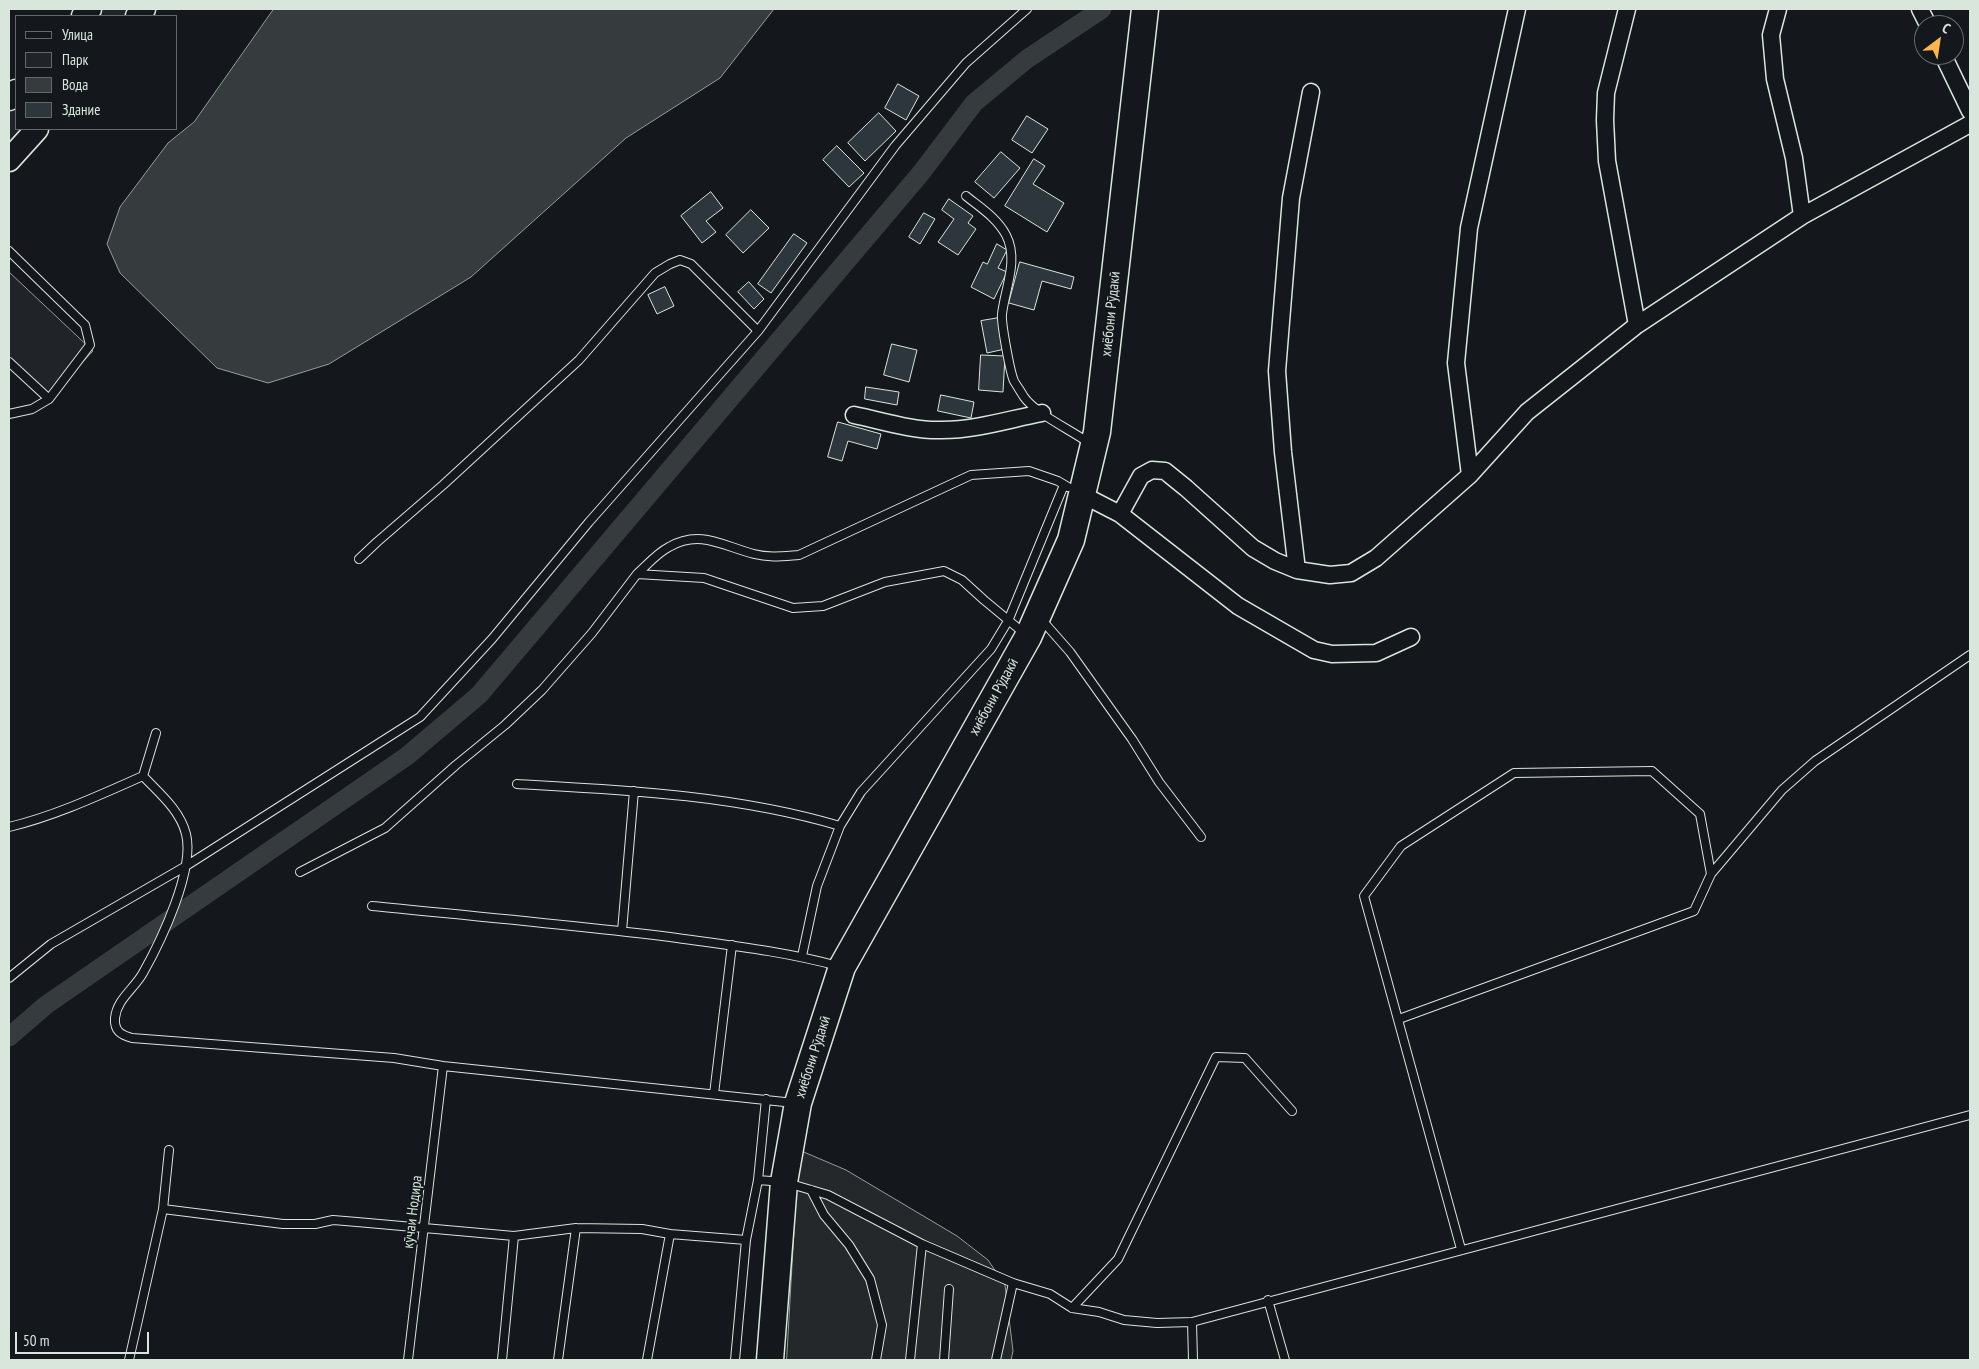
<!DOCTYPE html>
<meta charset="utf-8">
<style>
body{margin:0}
#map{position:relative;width:1979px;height:1369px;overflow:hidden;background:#14181c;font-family:"PT Sans Narrow",sans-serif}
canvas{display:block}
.frame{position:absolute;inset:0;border:10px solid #d8e6dc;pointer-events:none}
.legend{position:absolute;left:15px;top:15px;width:162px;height:115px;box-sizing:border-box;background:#14181c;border:1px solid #626a69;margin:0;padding:6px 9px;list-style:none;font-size:15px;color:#d8e6dc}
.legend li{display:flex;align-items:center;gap:10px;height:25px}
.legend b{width:25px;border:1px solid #626a69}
.north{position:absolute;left:1914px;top:15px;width:50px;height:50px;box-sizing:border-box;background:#14181c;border:1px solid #626a69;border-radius:50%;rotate:31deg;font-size:14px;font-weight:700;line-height:20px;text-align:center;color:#d8e6dc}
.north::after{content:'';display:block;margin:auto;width:18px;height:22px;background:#ffb74d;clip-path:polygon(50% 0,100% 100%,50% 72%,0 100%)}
.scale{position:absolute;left:15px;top:1332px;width:134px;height:22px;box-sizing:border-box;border:2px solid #d8e6dc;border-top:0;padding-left:6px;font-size:15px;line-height:18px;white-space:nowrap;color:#d8e6dc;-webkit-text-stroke:4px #14181c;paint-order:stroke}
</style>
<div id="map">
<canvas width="1979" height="1369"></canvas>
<div class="frame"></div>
<ul class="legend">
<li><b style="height:6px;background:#14181c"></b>Улица</li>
<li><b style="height:14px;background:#202428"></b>Парк</li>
<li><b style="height:14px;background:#363b3e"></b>Вода</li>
<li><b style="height:14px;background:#2c363c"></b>Здание</li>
</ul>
<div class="north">С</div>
<div class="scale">50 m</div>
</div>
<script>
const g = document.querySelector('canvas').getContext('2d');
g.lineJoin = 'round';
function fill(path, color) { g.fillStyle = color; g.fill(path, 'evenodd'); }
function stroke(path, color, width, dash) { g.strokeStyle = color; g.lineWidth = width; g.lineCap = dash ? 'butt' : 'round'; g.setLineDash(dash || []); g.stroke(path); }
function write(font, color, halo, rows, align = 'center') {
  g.font = font + ' "PT Sans Narrow",sans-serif'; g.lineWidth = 4; g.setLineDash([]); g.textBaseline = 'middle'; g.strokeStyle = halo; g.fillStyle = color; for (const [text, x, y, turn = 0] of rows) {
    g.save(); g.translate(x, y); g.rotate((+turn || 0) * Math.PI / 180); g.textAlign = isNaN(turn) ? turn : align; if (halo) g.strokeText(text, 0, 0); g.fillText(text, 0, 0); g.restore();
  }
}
const green = new Path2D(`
 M90,9H132L125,16H83Z
 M16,92V129H25L9,147V100Z
 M9,272L93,351L50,397L9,358Z`);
fill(green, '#202428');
stroke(green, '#939e99', 1);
const parking = new Path2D(`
 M799,1150L846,1170L957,1236L988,1260L1005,1285L1013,1351L1011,1360H787Z`);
fill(parking, '#24282b');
stroke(parking, '#939e99', 1);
const water = new Path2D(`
 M274,9H774L720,78L626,138L471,277L329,364L268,383L217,368L120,273L107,244L120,207L168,143L194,122Z`);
fill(water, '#363b3e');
stroke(water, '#939e99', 1);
stroke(new Path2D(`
 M9,1037L46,1005L407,756L479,695L921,173L974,103L1027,59L1102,9`), '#363b3e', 19);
const building = new Path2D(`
 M898,84L919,96L906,120L885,108Z
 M879,113L896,131L865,161L848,143Z
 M1027,116L1048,129L1032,153L1012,140Z
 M837,146L864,173L849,187L823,160Z
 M1001,152L1020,168L994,198L975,182Z
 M1034,159L1045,166L1033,184L1064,203L1047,232L1005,206Z
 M711,192L723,208L706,221L716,232L702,243L681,216Z
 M949,199L973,216L968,223L976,229L958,255L938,242L954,219L942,210Z
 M751,210L769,228L743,253L726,235Z
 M924,213L935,219L920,244L909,237Z
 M794,234L807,243L771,293L758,284Z
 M997,244L1007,250L998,268L1007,272L994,299L971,287L983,262L987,264Z
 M1020,262L1074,277L1071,289L1042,281L1034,310L1009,303Z
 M749,282L764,299L754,309L738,292Z
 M665,287L674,306L657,314L648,295Z
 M999,318L1005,349L987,353L981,321Z
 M892,344L917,350L909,382L884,375Z
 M981,355L1005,356L1003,392L979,390Z
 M866,387L899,392L897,405L865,399Z
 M941,395L974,402L971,418L938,411Z
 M838,422L881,434L877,449L848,441L842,461L828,457Z`);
fill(building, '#2c363c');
stroke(building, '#d8e6dc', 1);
const service = new Path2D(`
 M966,196C981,208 997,218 1006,235C1019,260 1005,288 1002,314C1001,323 1010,372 1014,381C1017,386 1021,392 1024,397C1036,414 1071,430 1089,443
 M9,251L85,325L90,345L49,399L32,409L9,414
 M9,362L49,399
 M359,559L377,542L443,485L579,360L655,273L670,264L680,260L691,264L758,331
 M637,574C647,565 657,553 669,547C700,529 723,546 754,554C769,558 784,556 799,555L971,475L1029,471L1058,481L1068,487
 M1041,619L1070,652L1132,739L1159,782L1201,837
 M143,776C159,793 180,810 186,834C195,870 161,941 143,973C134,989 117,999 115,1018C114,1031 121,1035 132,1038L394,1058L443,1066L794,1103
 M517,784C625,790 736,795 840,826
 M9,827C55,816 100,795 143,776L156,733
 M300,872L385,828L456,765L505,725L542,690L592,633L637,574L704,578L793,608L823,606L885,582L944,571L962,580L984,600L1025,634
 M1711,874L1782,790L1815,761L1970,655
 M372,906C472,916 571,925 670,937C727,945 783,951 838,966
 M622,931L634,791
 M802,956L817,886L840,826L861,792L991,649L1008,621L1064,485
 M9,978L51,944L186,866L420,717L492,639L589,522L758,331L895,146L966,63L1027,9
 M1399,1019L1694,911L1711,874L1700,814L1652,771L1514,773L1401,846L1364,896L1461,1249
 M714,1094L732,945
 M758,1180L766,1099
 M811,1190L824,1215L849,1245L870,1279L882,1325L876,1360
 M163,1209L169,1150
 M1268,1300L1285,1360
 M1072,1308L1118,1259L1216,1057L1245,1058L1292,1111
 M1192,1322L1193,1360
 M129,1360L163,1209L283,1224H315L333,1220L357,1222L514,1236L576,1228L642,1229L670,1234
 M408,1360L443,1066
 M502,1360L514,1236
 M558,1360L576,1228
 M647,1360L670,1234L746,1240L758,1180L784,1182L828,1195L922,1244L1013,1283L1050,1294L1072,1308L1099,1312L1124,1320L1157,1323L1192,1322L1970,1115
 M735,1360L746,1240
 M910,1360L922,1244
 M944,1360L949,1289
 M996,1360L1013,1283`);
const minor = new Path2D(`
 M1627,9L1606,93L1605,120L1607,161L1637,325
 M1778,9L1771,35L1775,79L1794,158L1802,216
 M1920,9L1928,25
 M1943,55L1970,111
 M854,415C883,421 913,431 942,430C976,430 1010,419 1042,413
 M1470,475L1456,363L1469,228L1517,9
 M1083,495L1120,514L1238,606L1314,650L1332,654L1376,653L1411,637
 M1120,514L1141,476L1152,470L1165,471L1186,488L1253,548L1275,561L1297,570L1330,575L1351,573L1376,558L1470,475L1527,412L1637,325L1802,216L1970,124
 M1297,570L1283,452L1277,371L1291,198L1311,92`);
const secondary = new Path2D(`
 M83,16L90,9
 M137,16L144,9
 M9,99L16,91
 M9,160L37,129`);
const trunk = new Path2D(`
 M770,1360L784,1182L798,1103L842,967L1028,637L1071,540L1097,432L1145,9`);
stroke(service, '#d8e6dc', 10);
stroke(minor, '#d8e6dc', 19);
stroke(secondary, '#d8e6dc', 25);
stroke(trunk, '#d8e6dc', 29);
stroke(service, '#14181c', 8);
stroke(minor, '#14181c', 16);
stroke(secondary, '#14181c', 22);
stroke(trunk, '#14181c', 26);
write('15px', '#d8e6dc', '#14181c', [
 ["хиёбони Рӯдакӣ",1111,314,-84],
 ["хиёбони Рӯдакӣ",994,697,-61],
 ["хиёбони Рӯдакӣ",813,1057,-72],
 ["кӯчаи Нодира",413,1212,-83]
]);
</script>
